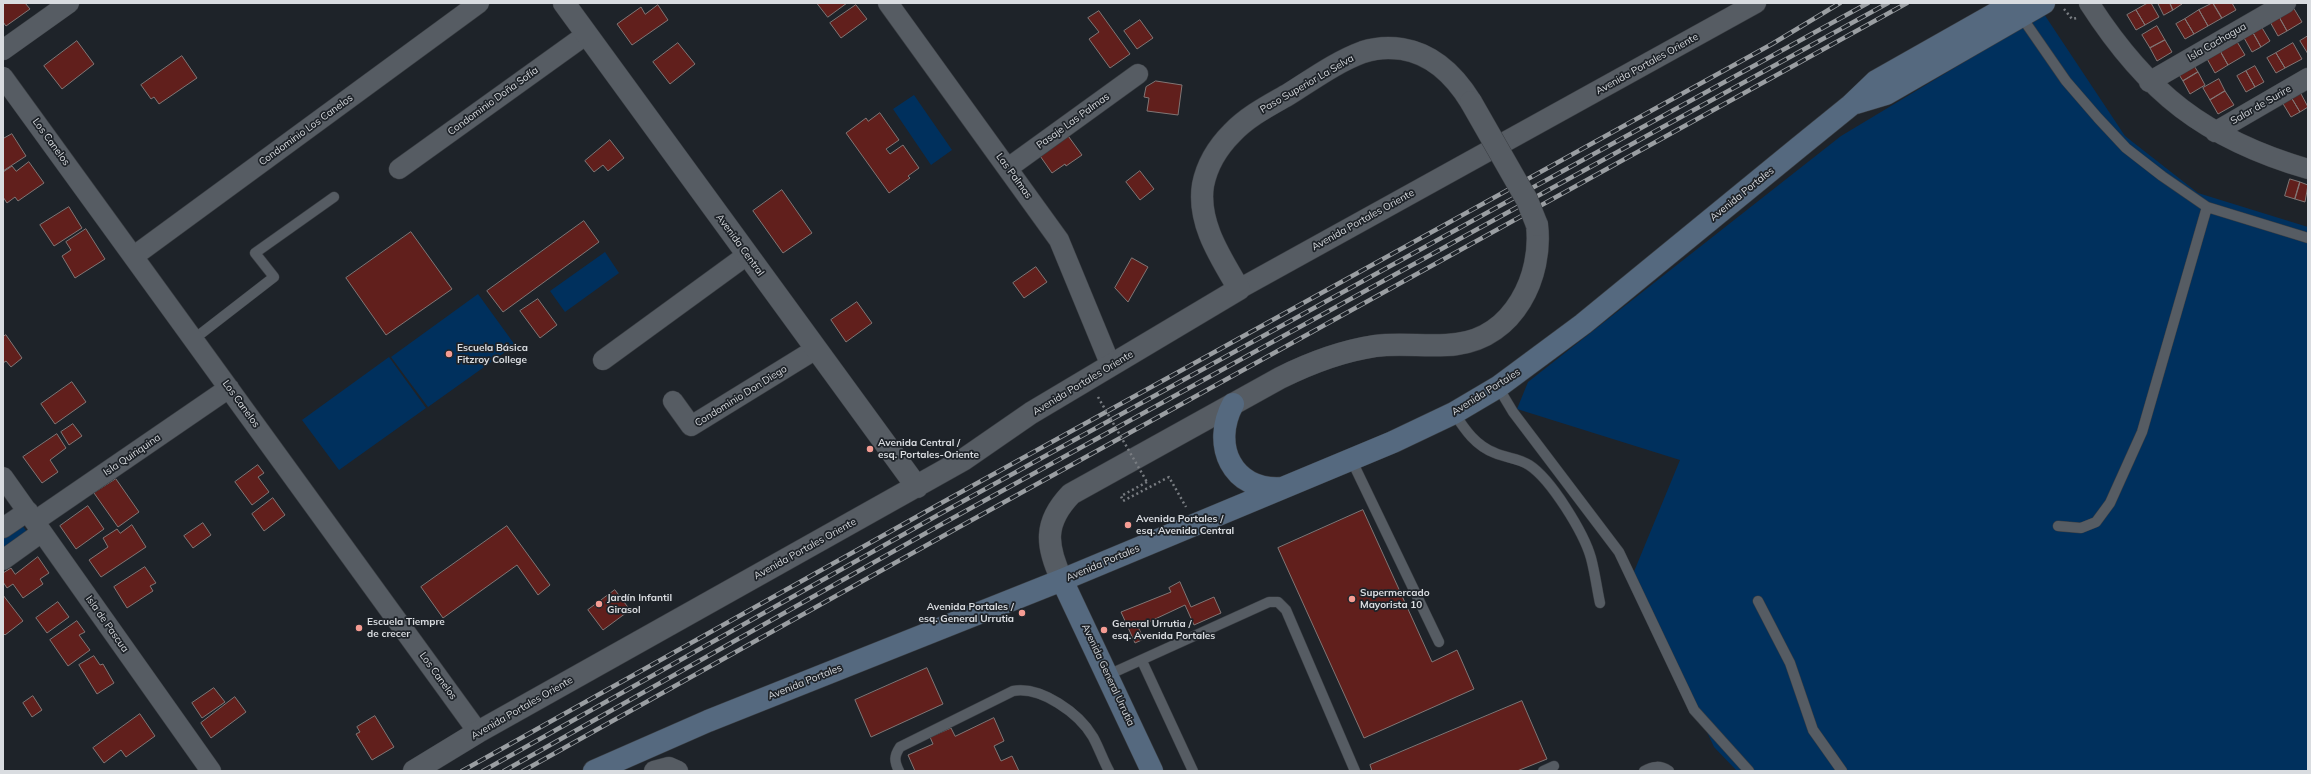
<!DOCTYPE html>
<meta charset="utf-8">
<style>
body{margin:0}
#map{position:relative;width:2311px;height:774px;overflow:hidden;background:#1e2329;font-family:Mulish,sans-serif}
canvas{display:block}
.frame{position:absolute;inset:0;border:4px solid #d9dce0;pointer-events:none}
</style>
<div id="map">
<canvas width="2311" height="774"></canvas>
<div class="frame"></div>
</div>
<script>
const g = document.querySelector('canvas').getContext('2d');
g.lineJoin = 'round';
function fill(path, color) { g.fillStyle = color; g.fill(path, 'evenodd'); }
function stroke(path, color, width, dash) { g.strokeStyle = color; g.lineWidth = width; g.lineCap = dash ? 'butt' : 'round'; g.setLineDash(dash || []); g.stroke(path); }
function write(font, color, halo, rows, align = 'center') {
  g.font = font + ' Mulish,sans-serif'; g.lineWidth = 3.5; g.setLineDash([]); g.textBaseline = 'middle'; g.strokeStyle = halo; g.fillStyle = color; for (const [text, x, y, turn = 0] of rows) {
    g.save(); g.translate(x, y); g.rotate((+turn || 0) * Math.PI / 180); g.textAlign = isNaN(turn) ? turn : align; if (halo) g.strokeText(text, 0, 0); g.fillText(text, 0, 0); g.restore();
  }
}
fill(new Path2D(`
 M2044,14L2125,136L2198,193L2308,227V771H1737L1714,747L1633,574L1680,460L1517,409L1528,382L1841,136Z
 M914,95L952,150L931,165L893,109Z
 M605,252L619,273L565,312L550,291Z
 M478,294L515,345L428,407L391,357Z
 M389,357L426,408L339,470L302,420Z
 M21,524L28,533L3,550V537Z`), '#00305d');
const building = new Path2D(`
 M3,3H25L30,9L6,26L3,22Z
 M817,3H847L828,17Z
 M2148,3H2151L2159,17L2145,25L2136,10Z
 M2158,3H2170L2173,10L2164,15Z
 M2170,3H2181L2182,4L2173,10Z
 M2213,3H2232L2236,10L2222,18Z
 M2213,3L2222,18L2208,26L2199,10Z
 M658,5L668,20L632,45L617,24L641,7L645,14Z
 M856,5L867,19L841,38L830,23Z
 M2293,7L2302,22L2287,31L2278,15Z
 M2136,10L2145,25L2136,30L2127,15Z
 M2199,10L2208,26L2194,34L2185,19Z
 M1099,11L1130,54L1110,68L1089,39L1099,32L1088,18Z
 M2278,15L2287,31L2278,36L2269,20Z
 M2185,19L2194,34L2185,39L2176,24Z
 M1140,20L1153,38L1137,49L1124,31Z
 M2157,26L2165,40L2150,48L2142,35Z
 M2261,26L2270,41L2261,47L2252,31Z
 M2252,31L2261,47L2252,52L2243,36Z
 M2308,36V54L2300,41Z
 M2165,40L2172,52L2157,61L2150,48Z
 M2236,40L2245,55L2228,65L2219,49Z
 M77,41L94,64L62,89L44,66Z
 M678,43L695,64L670,84L653,62Z
 M2293,43L2302,59L2285,68L2276,53Z
 M2219,49L2228,65L2215,73L2206,57Z
 M2276,53L2285,68L2276,73L2267,58Z
 M182,56L197,78L159,104L154,97L151,99L141,85Z
 M2191,61L2198,72L2183,81L2176,70Z
 M2255,66L2264,82L2255,87L2246,71Z
 M2246,71L2255,87L2246,92L2237,76Z
 M2198,72L2205,85L2190,94L2183,81Z
 M2219,79L2225,91L2210,100L2203,88Z
 M1156,81L1182,85L1178,115L1147,111L1149,98L1144,97L1146,87Z
 M2225,91L2234,105L2218,114L2210,100Z
 M2300,92L2308,107L2300,112L2291,97Z
 M2291,97L2300,112L2291,117L2282,102Z
 M880,113L899,140L886,149L890,154L903,145L919,168L908,176L910,178L889,193L846,133L866,118L868,121Z
 M1066,133L1082,155L1066,166L1065,164L1052,173L1038,153Z
 M12,134L26,156L3,171V139Z
 M610,140L624,158L608,171L603,165L594,172L585,161Z
 M29,162L44,183L18,201L15,197L7,203L3,197V172L12,166L16,171Z
 M1140,171L1154,189L1140,200L1126,182Z
 M2290,179L2300,182L2295,199L2285,196Z
 M2300,182L2308,185L2305,202L2295,199Z
 M782,190L812,233L783,253L753,211Z
 M69,207L82,228L54,246L40,225Z
 M584,221L599,242L503,312L487,291Z
 M86,229L105,259L75,278L62,256L71,250L66,242Z
 M411,232L452,289L386,335L346,278Z
 M1132,258L1148,267L1128,302L1115,288Z
 M1036,267L1047,282L1024,298L1013,283Z
 M538,299L557,325L540,338L520,311Z
 M857,302L872,323L846,342L831,320Z
 M6,335L22,358L11,367L6,361L3,363V337Z
 M72,382L86,402L55,424L41,404Z
 M73,424L82,436L69,445L61,432Z
 M57,434L66,448L50,460L58,472L42,483L23,457Z
 M258,465L264,473L258,477L269,492L252,505L235,482Z
 M116,479L139,512L118,527L94,493Z
 M273,498L285,515L264,531L252,514Z
 M88,506L104,529L76,549L60,526Z
 M1363,510L1432,662L1457,650L1474,689L1364,738L1278,548Z
 M203,523L211,535L193,548L184,536Z
 M132,525L146,547L101,577L89,560L108,547L103,538L117,529L120,533Z
 M507,526L550,585L538,595L517,565L443,618L421,587Z
 M38,557L49,573L40,579L43,584L23,598L13,584L7,588L3,582V573L11,568L15,574Z
 M145,567L156,583L150,586L153,591L127,608L114,587Z
 M1180,582L1191,607L1214,597L1221,613L1194,625L1185,605L1138,627L1144,639L1135,643L1121,612L1171,592L1169,588Z
 M615,590L630,610L603,630L588,610Z
 M3,595L23,621L5,635L3,633Z
 M58,602L69,617L47,633L36,618Z
 M77,621L85,632L79,635L90,650L68,666L50,640Z
 M94,656L100,665L103,664L114,683L97,694L79,665Z
 M927,668L943,704L871,737L855,700Z
 M214,688L225,702L202,718L192,703Z
 M33,696L42,710L32,717L23,703Z
 M235,697L246,712L211,738L201,723Z
 M1522,701L1547,759L1517,771H1372L1370,765Z
 M140,714L155,736L126,757L121,750L104,763L93,748Z
 M375,716L394,747L372,760L356,734L360,732L357,727Z
 M994,718L1004,741L994,746L1001,761L1012,756L1019,771H915L908,755L933,744L930,737L951,728L955,736Z`);
fill(building, '#611f1c');
stroke(building, '#817675', 1);
const service = new Path2D(`
 M2021,16L2066,81L2098,118L2126,148L2162,176L2207,207L2308,238
 M194,339L274,277L255,253L334,197
 M1498,387L1513,412L1619,552L1694,710L1749,771
 M1454,413C1465,430 1476,446 1495,453C1506,458 1518,458 1529,465C1551,479 1584,533 1591,558C1595,573 1597,589 1600,603
 M1351,459L1439,642
 M2058,526L2081,528L2096,522L2110,503L2142,432L2207,207
 M1758,601L1790,663L1813,730L1842,771
 M1142,661L1193,771
 M1108,675L1269,602H1278L1286,610L1355,771
 M899,771C894,761 894,756 900,747L1013,691C1041,686 1079,713 1093,737C1099,748 1103,760 1109,771
 M1543,771L1554,766
 M1644,771C1653,766 1660,765 1669,771`);
const minor = new Path2D(`
 M888,3L1059,240L1111,366
 M2089,3C2147,93 2205,139 2308,169
 M3,50L69,3
 M3,77L478,732
 M2149,82L2286,3
 M2215,132L2308,78
 M1008,168L1138,74
 M399,169L587,34
 M134,256L479,3
 M1239,289L1756,3
 M603,360L747,255
 M673,401L691,426L816,349
 M3,477L211,771
 M35,521L229,388
 M3,528L28,511
 M3,560L42,532
 M654,771L669,767L678,771`);
const tertiary = new Path2D(`
 M564,3L917,487
 M1062,580C1046,546 1043,523 1071,494L1280,378C1310,363 1342,351 1375,346C1403,342 1430,348 1457,344C1514,337 1543,276 1537,225
 M414,771L478,732L963,460L1031,413L1239,289C1221,258 1197,223 1203,185C1207,165 1218,147 1232,133C1248,116 1270,105 1289,94C1313,79 1336,62 1363,52C1375,48 1389,47 1402,49C1433,54 1455,76 1471,102`);
const secondary = new Path2D(`
 M1856,103L1886,94L2044,3
 M1233,404C1211,445 1232,491 1281,488
 M1062,580L1152,771
 M594,771L708,721L1062,580L1393,442L1454,413L1498,387L1583,324L1798,148L1851,105L1876,81L2014,3`);
stroke(service, '#3a3e43', 11);
stroke(minor, '#3a3e43', 21);
stroke(tertiary, '#3a3e43', 23);
stroke(secondary, '#3a3e43', 23);
stroke(new Path2D(`
 M2064,9L2072,19L2077,18
 M1147,482L1121,496L1123,501L1169,477L1186,507`), '#787c81', 2.5, [2, 3]);
stroke(service, '#565c63', 10);
stroke(minor, '#565c63', 20);
stroke(tertiary, '#565c63', 22);
stroke(secondary, '#55697f', 22);
const rail = new Path2D(`
 M462,771L934,507L1772,44L1840,3
 M483,771L938,515L1868,3
 M504,771L942,524L1888,3
 M523,771L952,531L1907,3`);
stroke(rail, '#9a9ea2', 4.5);
stroke(rail, '#1e2329', 3, [9]);
const tertiaryBridge = new Path2D(`
 M1471,102L1527,200L1537,225`);
stroke(tertiaryBridge, '#3a3e43', 23, []);
stroke(new Path2D(`
 M1098,397L1147,482`), '#787c81', 2.5, [2, 3]);
stroke(tertiaryBridge, '#565c63', 22);
for (const [x, y, r, color] of [
 [449,354,4,"#f59c93"],
 [870,449,4,"#f59c93"],
 [1128,525,4,"#f59c93"],
 [1352,599,4,"#f59c93"],
 [599,604,4,"#f59c93"],
 [1022,613,4,"#f59c93"],
 [359,628,4,"#f59c93"],
 [1104,630,4,"#f59c93"]
]) { const dot = new Path2D(); dot.arc(x, y, r, 0, 2 * Math.PI); g.fillStyle = color; g.fill(dot); stroke(dot, '#1e2329', 1.5); }
write('10px', '#d9dce0', '#1e2329', [
 ["Isla Cachagua",2217,42,-30],
 ["Avenida Portales Oriente",1647,64,-29],
 ["Paso Superior La Selva",1307,84,-30],
 ["Condominio Doña Sofía",493,101,-36],
 ["Salar de Surire",2261,105,-30],
 ["Pasaje Las Palmas",1073,121,-36],
 ["Condominio Los Canelos",306,130,-36],
 ["Los Canelos",51,142,54],
 ["Las Palmas",1014,176,54],
 ["Avenida Portales",1742,194,-39],
 ["Avenida Portales Oriente",1363,220,-29],
 ["Avenida Central",740,245,54],
 ["Avenida Portales Oriente",1083,383,-31],
 ["Avenida Portales",1486,392,-32],
 ["Condominio Don Diego",741,396,-32],
 ["Los Canelos",241,404,54],
 ["Isla Quiriquina",132,455,-34],
 ["Avenida Portales Oriente",805,549,-29],
 ["Avenida Portales",1103,563,-23],
 ["Isla de Pascua",107,624,55],
 ["Avenida General Urrutia",1108,675,65],
 ["Los Canelos",438,676,54],
 ["Avenida Portales",805,682,-22],
 ["Avenida Portales Oriente",522,708,-30]
]);
write('bold 10px', '#d9dce0', '#1e2329', [
 ["Escuela Básica",457,348],
 ["Fitzroy College",457,360],
 ["Avenida Central /",878,443],
 ["esq. Portales-Oriente",878,455],
 ["Avenida Portales /",1136,519],
 ["esq. Avenida Central",1136,531],
 ["Supermercado",1360,593],
 ["Mayorista 10",1360,605],
 ["Jardín Infantil",607,598],
 ["Girasol",607,610],
 ["Avenida Portales /",1014,607,"right"],
 ["esq. General Urrutia",1014,619,"right"],
 ["Escuela Tiempre",367,622],
 ["de crecer",367,634],
 ["General Urrutia /",1112,624],
 ["esq. Avenida Portales",1112,636]
], 'left');
</script>
